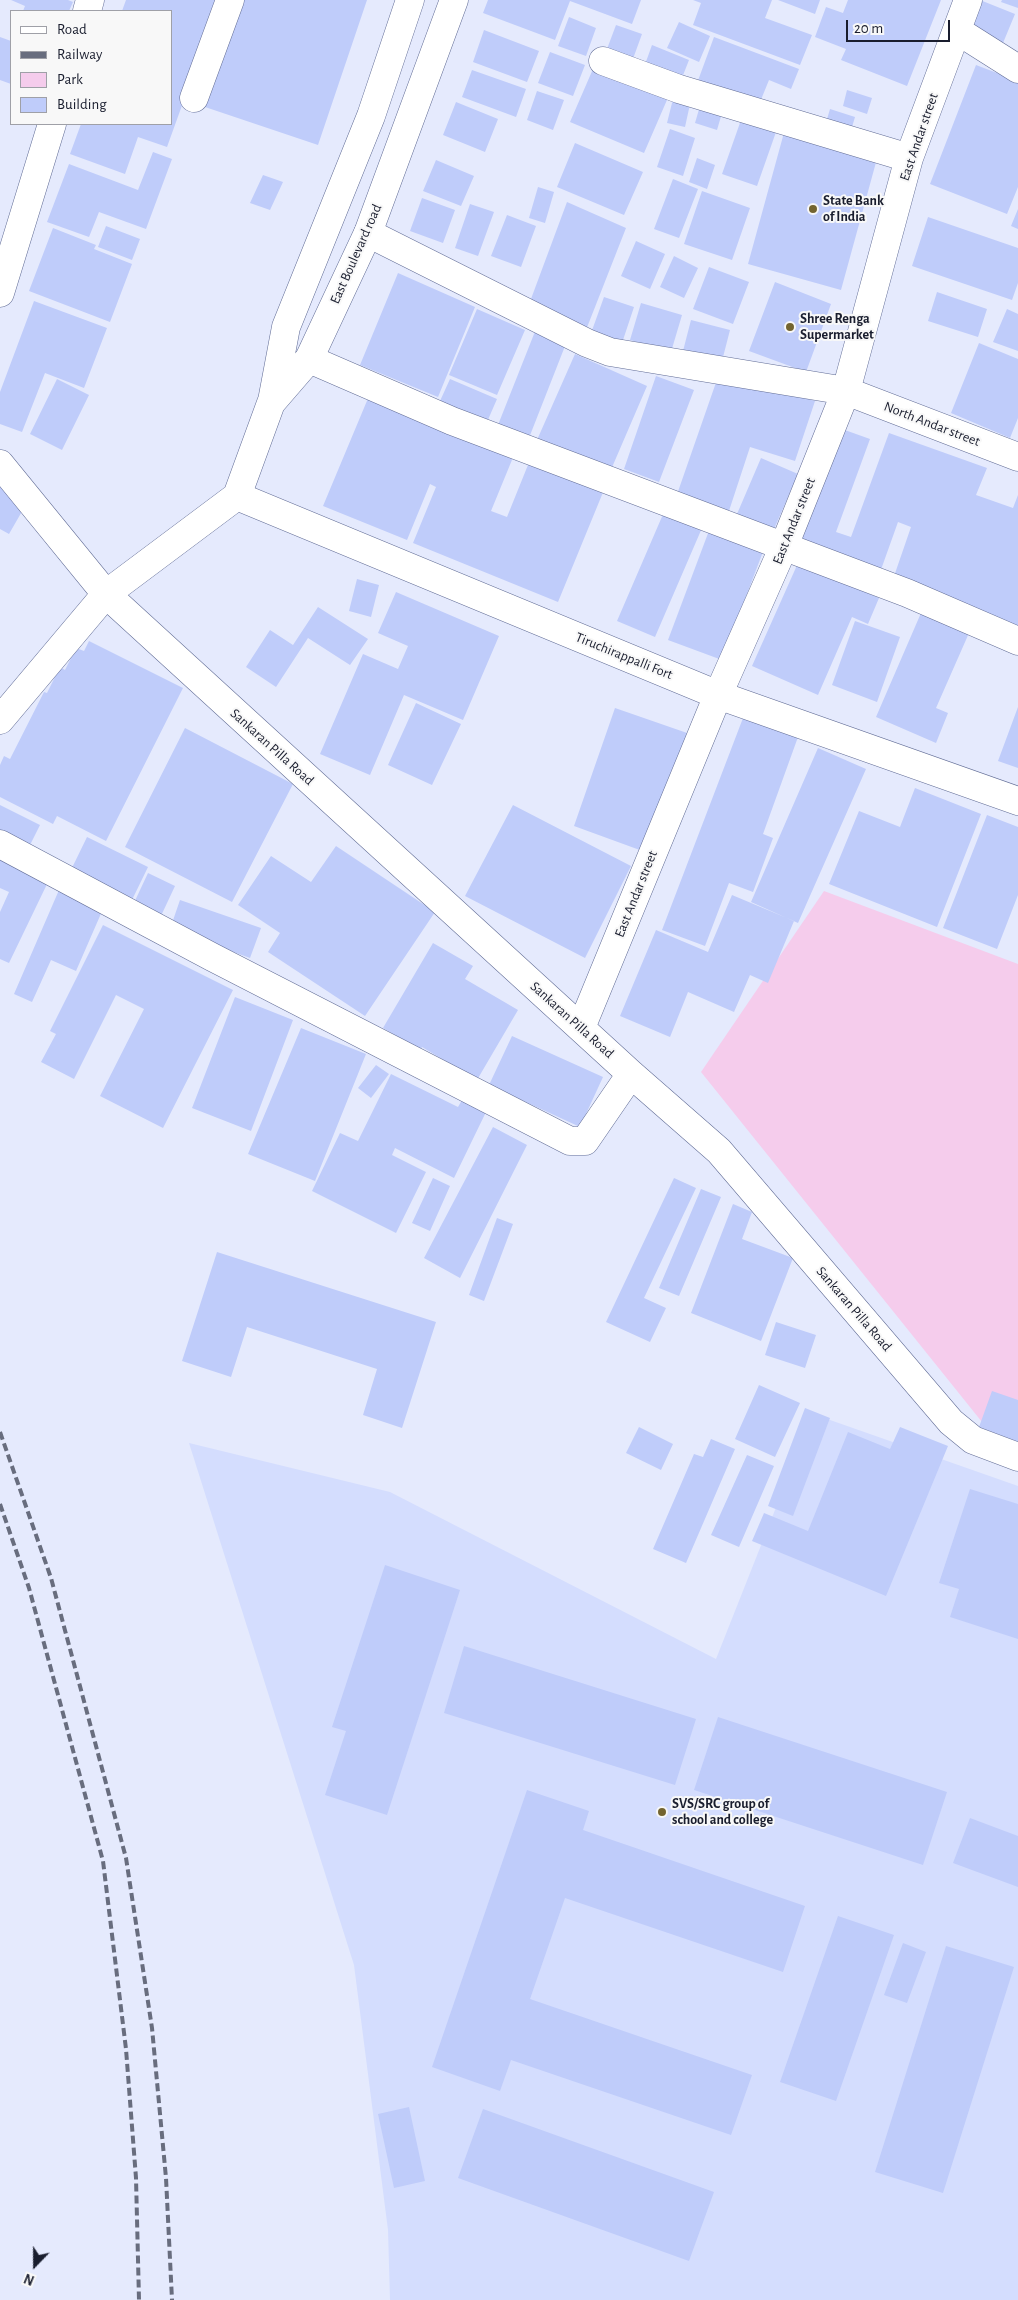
<!DOCTYPE html>
<style>
body{margin:0}
#map{position:relative;width:1018px;height:2300px;overflow:hidden;background:#e5eafd;font-family:"Alegreya Sans",sans-serif}
canvas{display:block}
.legend{position:absolute;left:10px;top:10px;width:162px;height:115px;box-sizing:border-box;background:#f8f8f8;border:1px solid #9fa0a7;margin:0;padding:6px 9px;list-style:none;font-size:15px;color:#191d2e}
.legend li{display:flex;align-items:center;gap:10px;height:25px}
.legend b{width:25px;border:1px solid #9fa0a7}
.north{position:absolute;left:10px;top:2240px;width:50px;height:50px;-webkit-text-stroke:4px #f8f8f8;paint-order:stroke;rotate:202deg;font-size:14px;font-weight:700;line-height:20px;text-align:center;color:#191d2e}
.north::after{content:'';display:block;margin:auto;width:18px;height:22px;background:#191d2e;clip-path:polygon(50% 0,100% 100%,50% 72%,0 100%)}
.scale{position:absolute;left:846px;top:20px;width:104px;height:22px;box-sizing:border-box;border:2px solid #191d2e;border-top:0;padding-left:6px;font-size:15px;line-height:18px;white-space:nowrap;color:#191d2e;-webkit-text-stroke:4px #f8f8f8;paint-order:stroke}
</style>
<div id="map">
<canvas width="1018" height="2300"></canvas>
<ul class="legend">
<li><b style="height:6px;background:#fff"></b>Road</li>
<li><b style="height:6px;background:#686d7e"></b>Railway</li>
<li><b style="height:14px;background:#f5ccec"></b>Park</li>
<li><b style="height:14px;background:#bfccfa"></b>Building</li>
</ul>
<div class="north">N</div>
<div class="scale">20 m</div>
</div>
<script>
const g = document.querySelector('canvas').getContext('2d');
g.lineJoin = 'round';
function fill(path, color) { g.fillStyle = color; g.fill(path, 'evenodd'); }
function stroke(path, color, width, dash) { g.strokeStyle = color; g.lineWidth = width; g.lineCap = dash ? 'butt' : 'round'; g.setLineDash(dash || []); g.stroke(path); }
function write(font, color, halo, rows, align = 'center') {
  g.font = font + ' "Alegreya Sans",sans-serif'; g.lineWidth = 4; g.setLineDash([]); g.textBaseline = 'middle'; g.strokeStyle = halo; g.fillStyle = color; for (const [text, x, y, turn = 0] of rows) {
    g.save(); g.translate(x, y); g.rotate((+turn || 0) * Math.PI / 180); g.textAlign = isNaN(turn) ? turn : align; if (halo) g.strokeText(text, 0, 0); g.fillText(text, 0, 0); g.restore();
  }
}
fill(new Path2D(`
 M813,1414L1018,1486V2300H390L388,2230L354,1965L189,1443L390,1492L716,1659Z`), '#d4ddfe');
fill(new Path2D(`
 M824,891L1018,964V1438L986,1427L701,1072Z`), '#f5ccec');
fill(new Path2D(`
 M11,0H68L73,2L69,11H23L25,6Z
 M126,0H220L167,147L138,137L125,174L70,154L81,124H171V11H122Z
 M241,0H367L318,145L205,107Z
 M488,0H641L632,24L570,1L555,40L483,13Z
 M693,0H772L765,18L812,35L800,65L693,25L701,3Z
 M778,0H820L815,14Z
 M848,0H941L907,86L841,60L846,49L815,37L826,7L843,13Z
 M980,0L1015,14L1003,43L968,29Z
 M1002,0H1018V8L1001,2Z
 M569,17L596,28L586,56L558,46Z
 M679,22L710,36L699,62L667,48Z
 M616,25L642,34L630,67L604,57Z
 M484,30L539,51L527,82L473,62Z
 M0,37L11,41V84L0,80Z
 M714,37L799,69L791,89L769,80L758,107L696,86Z
 M652,45L689,60L680,83L643,70Z
 M550,52L585,65L573,96L538,83Z
 M596,62L670,93L644,153L570,122Z
 M976,65L1018,81V187L1007,214L930,184Z
 M472,70L526,89L516,117L462,97Z
 M847,90L872,98L867,114L843,106Z
 M537,91L564,100L553,130L527,120Z
 M675,91L692,95L685,127L667,123Z
 M702,99L724,106L717,130L695,123Z
 M456,102L498,119L485,152L443,135Z
 M830,109L855,117L850,134L825,126Z
 M741,120L776,132L757,186L722,174Z
 M670,129L695,138L683,176L657,167Z
 M785,129L878,155L841,290L748,264Z
 M575,143L643,172L624,215L557,187Z
 M153,152L172,159L146,229L99,212L89,237L47,222L69,164L138,190Z
 M697,158L715,165L707,189L689,182Z
 M436,160L474,176L461,206L423,191Z
 M263,175L283,182L270,210L250,203Z
 M673,179L698,189L679,238L654,229Z
 M538,187L554,192L545,223L529,218Z
 M702,191L750,208L732,260L684,244Z
 M422,198L455,210L443,243L410,231Z
 M567,202L626,228L586,330L528,307Z
 M470,204L494,212L478,256L455,248Z
 M1018,209V229L1011,226Z
 M507,215L536,226L521,267L491,256Z
 M928,217L1018,248V283L1012,300L912,266Z
 M106,226L140,239L132,260L98,247Z
 M53,228L96,245L94,249L132,264L110,322L29,291Z
 M636,241L665,254L650,289L621,276Z
 M674,256L698,268L684,298L660,287Z
 M709,267L749,282L733,324L693,309Z
 M398,273L475,307L438,397L360,365Z
 M775,282L831,304L806,372L749,351Z
 M937,292L987,309L978,337L928,321Z
 M604,297L634,307L621,346L590,336Z
 M34,301L107,328L84,388L45,373L22,432L0,424V392Z
 M641,303L682,315L671,352L630,340Z
 M477,309L525,330L497,395L449,375Z
 M1007,309L1018,314V351L993,342Z
 M691,320L730,330L722,361L683,351Z
 M536,329L567,341L527,443L496,430Z
 M979,343L1018,359V418L1010,438L951,413Z
 M575,354L647,386L610,472L537,440Z
 M720,371L815,401L795,461L750,447L726,520L674,503Z
 M656,376L694,390L659,482L624,469Z
 M57,379L89,395L62,450L30,434Z
 M450,379L497,399L487,422L440,401Z
 M369,396L514,455L491,511L507,517L532,455L606,485L558,602L413,543L436,487L430,484L407,540L323,506Z
 M842,429L870,439L836,532L851,537L889,433L987,468L976,495L1013,508L1018,495V631L891,585L911,527L898,522L878,578L798,550Z
 M761,458L798,474L771,536L734,521Z
 M0,484L28,501L9,534L0,529Z
 M664,512L702,528L655,637L617,621Z
 M710,528L764,549L722,660L668,640Z
 M798,563L879,598L868,624L852,617L818,695L752,666Z
 M357,579L379,585L371,617L349,611Z
 M396,592L499,636L463,720L404,695L370,775L320,754L363,654L398,669L408,646L378,633Z
 M318,607L368,639L350,665L308,638L276,687L246,667L270,630L293,645Z
 M921,613L969,633L936,708L948,713L936,743L876,717Z
 M855,621L900,637L877,702L832,685Z
 M89,641L183,688L106,841L57,816L53,824L0,797V765L4,756L10,759L44,692L47,693L60,667L65,670L76,648L84,651Z
 M416,703L461,724L432,785L388,765Z
 M1018,707V768L998,761Z
 M615,708L690,734L648,853L574,826Z
 M743,718L798,737L763,834L773,838L753,892L729,883L705,946L662,930Z
 M185,728L293,784L232,902L125,847Z
 M818,748L866,769L798,923L751,902Z
 M915,788L981,814L937,927L829,884L859,811L900,827Z
 M0,805L40,825L27,851L0,838Z
 M513,805L631,866L585,958L465,896Z
 M987,815L1018,827V895L997,949L943,928Z
 M87,837L148,867L131,902L70,872Z
 M336,846L435,912L365,1016L268,952L280,933L238,905L271,856L311,882Z
 M0,860L48,882L9,963L0,959V912L9,892L0,888Z
 M148,873L175,886L160,918L133,905Z
 M59,890L103,909L76,971L51,960L32,1002L14,994Z
 M732,895L794,921L768,983L750,975L734,1012L688,992L670,1037L620,1016L656,930L708,952Z
 M180,900L261,928L250,958L170,929Z
 M103,925L233,990L163,1128L100,1096L144,1009L116,995L74,1079L41,1062L56,1034L50,1031Z
 M433,943L473,966L465,979L518,1010L477,1080L422,1047L420,1050L383,1028Z
 M235,997L293,1020L251,1131L192,1108Z
 M301,1028L366,1054L315,1181L248,1154Z
 M512,1036L603,1077L580,1127L489,1085Z
 M376,1065L389,1074L371,1098L358,1088Z
 M391,1074L458,1107L462,1100L486,1112L454,1178L395,1148L392,1155L426,1172L396,1233L312,1191L340,1133L358,1141Z
 M493,1127L527,1145L460,1278L424,1258Z
 M433,1178L450,1186L430,1231L412,1223Z
 M674,1178L696,1188L644,1298L666,1308L650,1342L606,1322Z
 M701,1189L721,1197L679,1296L659,1288Z
 M733,1204L752,1212L742,1239L793,1258L761,1341L691,1313Z
 M497,1218L513,1224L484,1301L469,1295Z
 M217,1252L436,1322L402,1428L363,1415L377,1369L247,1327L231,1377L182,1361Z
 M776,1322L816,1335L805,1368L765,1355Z
 M759,1385L800,1403L775,1457L735,1439Z
 M992,1391L1018,1400V1442L979,1427Z
 M805,1408L830,1418L793,1516L768,1506Z
 M639,1427L673,1444L661,1470L626,1453Z
 M900,1427L948,1446L886,1596L752,1541L764,1513L808,1531L848,1432L890,1449Z
 M711,1439L735,1449L686,1563L653,1549L694,1454L703,1457Z
 M747,1455L774,1466L739,1547L711,1535Z
 M970,1489L1018,1504V1639L950,1617L959,1589L939,1583Z
 M385,1565L460,1590L387,1815L325,1795L346,1731L332,1727Z
 M464,1646L696,1719L675,1785L444,1713Z
 M718,1717L947,1792L923,1865L694,1790Z
 M527,1790L589,1811L583,1830L805,1906L783,1972L565,1898L530,1999L752,2075L731,2135L511,2060L500,2091L432,2067Z
 M970,1818L1018,1836V1887L953,1863Z
 M838,1916L894,1935L836,2101L780,2082Z
 M903,1943L926,1952L907,2003L884,1995Z
 M946,1946L1014,1967L943,2193L875,2172Z
 M409,2107L425,2181L394,2188L378,2114Z
 M483,2109L714,2192L689,2261L458,2178Z`), '#bfccfa');
const minor = new Path2D(`
 M958,31L1018,69
 M603,61L679,89L909,158
 M194,98L230,0
 M368,233L587,343L610,352L846,391L1018,457
 M309,359L452,421L907,593L1018,641
 M106,594L631,1074L719,1151L951,1422L973,1440L1018,1457
 M0,844L212,957L570,1141H585L631,1074
 M581,1028L718,695L784,546L846,391L909,158L968,0`);
const tertiary = new Path2D(`
 M87,11L90,0
 M0,293L52,124
 M0,464L106,594
 M237,496L718,695L1018,801`);
const secondary = new Path2D(`
 M272,401L286,327L371,116L410,0
 M0,720L106,594L237,496L271,403L309,359L368,233L454,0`);
stroke(minor, '#626d96', 29);
stroke(tertiary, '#626d96', 29);
stroke(secondary, '#626d96', 29);
stroke(minor, '#fff', 28);
stroke(tertiary, '#fff', 28);
stroke(secondary, '#fff', 28);
stroke(new Path2D(`
 M0,1432L51,1578L126,1858L152,2028L166,2178L172,2300
 M0,1504L29,1588L103,1861L126,2049L136,2178L139,2300`), '#686d7e', 4, [8, 4]);
for (const [x, y, r, color] of [
 [813,209,5,"#736431"],
 [790,327,5,"#736431"],
 [662,1812,5,"#736431"]
]) { const dot = new Path2D(); dot.arc(x, y, r, 0, 2 * Math.PI); g.fillStyle = color; g.fill(dot); stroke(dot, '#f8f8f8', 2); }
write('14px', '#191d2e', '#f8f8f8', [
 ["East Andar street",919,137,-71],
 ["East Boulevard road",356,254,-66],
 ["North Andar street",932,424,21],
 ["East Andar street",794,521,-68],
 ["Tiruchirappalli Fort",624,656,22],
 ["Sankaran Pilla Road",272,747,42],
 ["East Andar street",636,894,-68],
 ["Sankaran Pilla Road",572,1020,42],
 ["Sankaran Pilla Road",854,1309,49]
]);
write('bold 14px', '#191d2e', '#f8f8f8', [
 ["State Bank",823,201],
 ["of India",823,217],
 ["Shree Renga",800,319],
 ["Supermarket",800,335],
 ["SVS/SRC group of",672,1804],
 ["school and college",672,1820]
], 'left');
</script>
